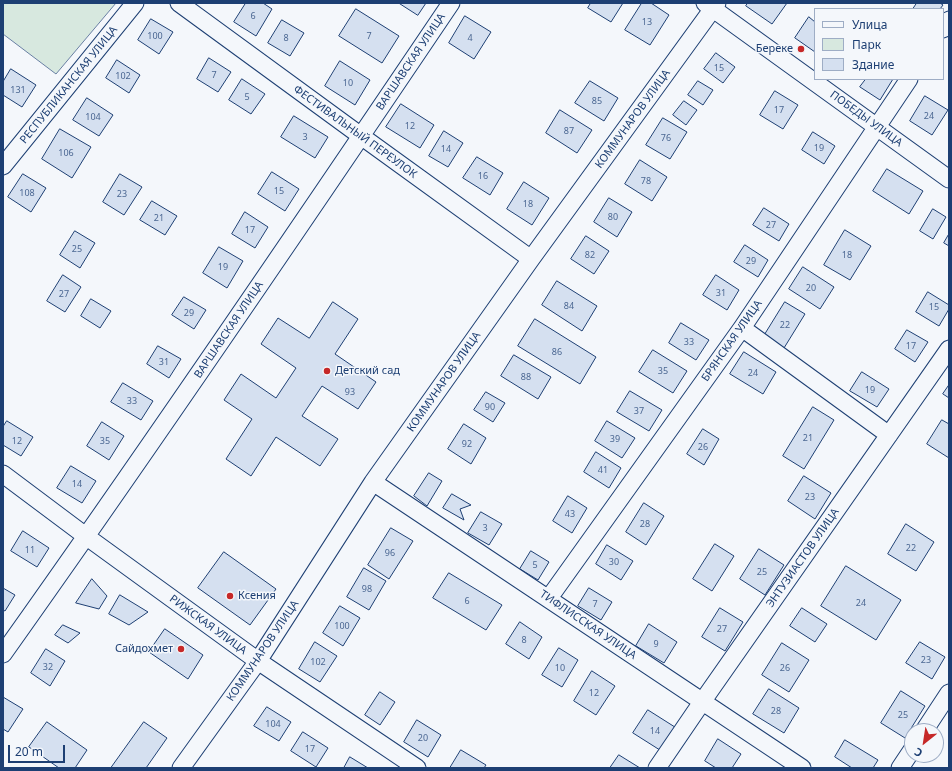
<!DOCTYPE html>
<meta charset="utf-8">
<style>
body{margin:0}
#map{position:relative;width:952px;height:771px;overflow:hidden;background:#f4f7fb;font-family:"Noto Sans",sans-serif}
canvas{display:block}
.frame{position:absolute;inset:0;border:4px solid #1d3f73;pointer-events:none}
.legend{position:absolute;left:814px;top:8px;width:130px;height:72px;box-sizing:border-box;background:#f4f7fb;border:1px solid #9eadc5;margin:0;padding:5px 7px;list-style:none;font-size:12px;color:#1d3f73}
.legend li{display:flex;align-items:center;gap:8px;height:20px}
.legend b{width:20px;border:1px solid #9eadc5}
.north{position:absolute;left:904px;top:723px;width:40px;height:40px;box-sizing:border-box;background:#f4f7fb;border:1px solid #9eadc5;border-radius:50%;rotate:210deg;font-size:11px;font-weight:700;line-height:16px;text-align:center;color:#1d3f73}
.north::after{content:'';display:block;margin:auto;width:14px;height:18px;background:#c62828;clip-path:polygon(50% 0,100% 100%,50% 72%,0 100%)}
.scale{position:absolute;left:8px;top:745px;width:57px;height:18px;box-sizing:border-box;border:2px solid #1d3f73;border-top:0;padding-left:5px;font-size:12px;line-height:14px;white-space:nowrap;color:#1d3f73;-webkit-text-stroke:3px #f4f7fb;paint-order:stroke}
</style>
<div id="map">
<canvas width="952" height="771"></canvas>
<div class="frame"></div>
<ul class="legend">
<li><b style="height:5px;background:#f4f7fb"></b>Улица</li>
<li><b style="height:11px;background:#d7e8df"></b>Парк</li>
<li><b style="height:11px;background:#d5e0f0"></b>Здание</li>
</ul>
<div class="north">С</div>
<div class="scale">20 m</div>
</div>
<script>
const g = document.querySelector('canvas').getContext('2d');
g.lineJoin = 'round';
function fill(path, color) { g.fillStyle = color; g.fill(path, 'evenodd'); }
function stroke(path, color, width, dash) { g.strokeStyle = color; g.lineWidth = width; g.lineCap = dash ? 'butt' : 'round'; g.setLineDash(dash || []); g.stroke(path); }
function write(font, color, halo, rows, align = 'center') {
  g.font = font + ' "Noto Sans",sans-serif'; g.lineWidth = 3; g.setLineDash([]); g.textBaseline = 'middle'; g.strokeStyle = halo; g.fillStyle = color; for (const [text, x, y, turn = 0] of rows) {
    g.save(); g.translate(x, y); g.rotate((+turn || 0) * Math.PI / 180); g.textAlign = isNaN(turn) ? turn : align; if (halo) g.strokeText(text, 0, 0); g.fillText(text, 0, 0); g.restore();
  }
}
const green = new Path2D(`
 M3,3H116L56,74L3,34Z`);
fill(green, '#d7e8df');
stroke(green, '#687fa3', 1);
const building = new Path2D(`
 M246,3H263L272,9L256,36L234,22Z
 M399,3H426L418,15Z
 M591,3H623L611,22L588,8Z
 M642,3H651L669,15L650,45L625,30Z
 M748,3H787L772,24L746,6Z
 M917,3H940L943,5L940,9H913Z
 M356,9L399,36L382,63L339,36Z
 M465,16L491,32L474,59L449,43Z
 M809,17L815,22V52L795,38Z
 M151,19L173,32L159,54L138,40Z
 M282,20L304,33L290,56L268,43Z
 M716,53L735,67L723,83L704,69Z
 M209,58L231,72L218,92L197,79Z
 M117,60L140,75L129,93L106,78Z
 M340,61L370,80L355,105L325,86Z
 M11,69L36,85L22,107L3,95V82Z
 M242,79L265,94L251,114L229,100Z
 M866,79H893L880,100L860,87Z
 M590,81L618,98L604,121L575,103Z
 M698,81L713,90L703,105L688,95Z
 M775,91L798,105L783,129L760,115Z
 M925,96L948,110L932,135L910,121Z
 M87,98L113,115L99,136L73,120Z
 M684,101L697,110L686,125L673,115Z
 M401,104L434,125L420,148L386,127Z
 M560,110L592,130L577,153L546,133Z
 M294,116L328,137L315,158L281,137Z
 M663,118L687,132L670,159L646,145Z
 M60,129L91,147L72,178L42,159Z
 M444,131L463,143L448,167L429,156Z
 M813,132L835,146L824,164L802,150Z
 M477,157L503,173L490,195L463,178Z
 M640,160L667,177L652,201L625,184Z
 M887,169L923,191L909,214L873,191Z
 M272,172L299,189L285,211L258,194Z
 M23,174L46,188L31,212L8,197Z
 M120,174L142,187L124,215L103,202Z
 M524,182L549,198L532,225L507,209Z
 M609,198L632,212L617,237L594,222Z
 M152,201L177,216L165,235L140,220Z
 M764,208L789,224L779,241L753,225Z
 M933,209L946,217L933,239L920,231Z
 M245,212L268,227L255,248L232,234Z
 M845,230L871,246L850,280L824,265Z
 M75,231L95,243L80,268L60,255Z
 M949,234V246L944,243Z
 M586,236L609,251L594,274L571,259Z
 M745,245L768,260L758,277L734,262Z
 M219,247L243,261L227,288L203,273Z
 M803,267L834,287L820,309L789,289Z
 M63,275L81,287L65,312L47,301Z
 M716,275L739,290L727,310L703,295Z
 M557,281L597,306L582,331L542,305Z
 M928,292L949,305V309L939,326L916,312Z
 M184,297L206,310L194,329L172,315Z
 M91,299L111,311L100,328L81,316Z
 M333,302L358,319L335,354L376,382L358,409L322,386L302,416L338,439L320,466L276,437L251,476L226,459L252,419L224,400L241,374L276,398L296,368L261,344L278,318L309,338Z
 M785,302L805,314L784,348L764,336Z
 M535,319L596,357L580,384L518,346Z
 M681,323L709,340L696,360L669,343Z
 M907,330L928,342L915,362L895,349Z
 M158,346L181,359L169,378L147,364Z
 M653,350L687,371L673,393L639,372Z
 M744,352L776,372L763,394L730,374Z
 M514,355L551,377L538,399L501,376Z
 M862,372L889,389L877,407L850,391Z
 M123,383L153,401L141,420L111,402Z
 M949,385V398L943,394Z
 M630,391L662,410L649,431L617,412Z
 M486,392L505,403L493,422L474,410Z
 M813,407L834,420L804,469L783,456Z
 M942,420L949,424V458L927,444Z
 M7,421L33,437L21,456L3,445V427Z
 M607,421L635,438L622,458L595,441Z
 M102,422L124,436L109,460L87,446Z
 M464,424L486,438L471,464L448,449Z
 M703,429L719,439L704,465L687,454Z
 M596,452L621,468L609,488L584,472Z
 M71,466L96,481L82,503L57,488Z
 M429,473L442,481L427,506L414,496Z
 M804,476L831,493L815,519L788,501Z
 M452,494L471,505L460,509L464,520L443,508Z
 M568,496L587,508L572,533L553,521Z
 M644,503L664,516L646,545L626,532Z
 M481,512L502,524L489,545L468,533Z
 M906,524L934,542L916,571L888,554Z
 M391,528L413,541L389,579L368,565Z
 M23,531L49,548L37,567L11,551Z
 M715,544L734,556L712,591L693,579Z
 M607,545L633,561L621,580L596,564Z
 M759,549L784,565L765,595L740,579Z
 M531,551L549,562L538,580L520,569Z
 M224,552L276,589L250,625L198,588Z
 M846,566L901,600L876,640L821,606Z
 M364,568L386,581L369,610L347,597Z
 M449,573L502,605L486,630L433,598Z
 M92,579L107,596L99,609L76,603Z
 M3,588L15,595L5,611L3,610Z
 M589,588L612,602L601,620L578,606Z
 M120,595L148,612L129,625L109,614Z
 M340,606L360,618L343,646L323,633Z
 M720,608L743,622L725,651L702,637Z
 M802,608L827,624L815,642L790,626Z
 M520,622L542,637L529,659L506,644Z
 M649,624L677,642L664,663L636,646Z
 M63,625L80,633L68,643L55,635Z
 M165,629L203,655L188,679L149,652Z
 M315,642L337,656L320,682L299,669Z
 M920,642L945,657L932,679L906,663Z
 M782,643L809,660L789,692L762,675Z
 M559,648L578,660L562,687L542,675Z
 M46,649L65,661L50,686L31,673Z
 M592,671L615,686L596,715L574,701Z
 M769,689L799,708L784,733L753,714Z
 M901,691L925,706L905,738L881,723Z
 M380,692L395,702L380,725L365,715Z
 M3,697L23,709L8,732L3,729Z
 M267,707L291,722L279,741L254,726Z
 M648,710L678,729L663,752L633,733Z
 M417,720L441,735L428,757L404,742Z
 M47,722L87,750L75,768H59L29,747Z
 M144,722L167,738L146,768H111Z
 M303,732L328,748L316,767L291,751Z
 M718,739L741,754L732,768H716L705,761Z
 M845,740L878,760L873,768H852L835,757Z
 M461,750L486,765L484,768H450Z
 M619,755L640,768H610Z
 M350,757L368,768H344Z`);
fill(building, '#d5e0f0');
stroke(building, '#1d3f73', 1);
const street = new Path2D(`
 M179,3L361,136L531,259
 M705,3L949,179
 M943,29L949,20
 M3,166L135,3
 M742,328L889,435
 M3,474L87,537L258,661L417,768
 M373,482L802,768
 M549,598L742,328L909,79
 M3,654C156,439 304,221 451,3
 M924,731L949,693
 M181,768L258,661L373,482L531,259L717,3
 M657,768L702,702L949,349
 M900,768L912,750`);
stroke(street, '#1d3f73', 19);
stroke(street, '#f4f7fb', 17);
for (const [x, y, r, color] of [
 [801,49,4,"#c62828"],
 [327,371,4,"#c62828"],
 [230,596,4,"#c62828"],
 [181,649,4,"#c62828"]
]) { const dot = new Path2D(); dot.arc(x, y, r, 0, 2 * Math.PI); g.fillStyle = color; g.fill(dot); stroke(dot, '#f4f7fb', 1.5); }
write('9px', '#4b6792', null, [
 ["6",253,16],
 ["13",647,22],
 ["100",155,36],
 ["7",369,36],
 ["8",286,38],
 ["4",470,38],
 ["15",719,68],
 ["7",214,75],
 ["102",123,76],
 ["10",348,83],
 ["131",18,90],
 ["5",247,97],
 ["85",597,101],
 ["17",779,110],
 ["24",929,116],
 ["104",93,117],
 ["12",410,126],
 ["87",569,131],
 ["3",305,137],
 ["76",666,138],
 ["19",819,148],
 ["14",446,149],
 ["106",66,153],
 ["16",483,176],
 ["78",646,181],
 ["15",279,191],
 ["108",27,193],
 ["23",122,194],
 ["18",528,204],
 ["80",613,217],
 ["21",159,218],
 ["27",771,225],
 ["17",250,230],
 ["25",77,249],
 ["82",590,255],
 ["18",847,255],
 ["29",751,261],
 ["19",223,267],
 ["20",811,288],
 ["31",721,293],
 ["27",64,294],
 ["84",569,306],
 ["15",934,307],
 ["29",189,313],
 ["22",785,325],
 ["33",689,342],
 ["17",911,346],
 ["86",557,352],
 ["31",164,362],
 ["35",663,371],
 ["24",753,373],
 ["88",526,377],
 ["19",870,390],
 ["93",350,392],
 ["33",132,401],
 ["90",490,407],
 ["37",639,411],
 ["21",808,438],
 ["39",615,439],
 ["12",17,441],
 ["35",105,441],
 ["92",467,444],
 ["26",703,447],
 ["41",603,470],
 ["14",77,484],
 ["23",810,497],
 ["43",570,514],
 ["28",645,524],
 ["3",485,528],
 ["22",911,548],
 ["11",30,550],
 ["96",390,553],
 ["30",614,562],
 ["5",535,565],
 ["25",762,572],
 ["98",367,589],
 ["6",467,601],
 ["24",861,603],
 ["7",595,604],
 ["100",342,626],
 ["27",722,629],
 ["8",524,640],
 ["9",656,644],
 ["23",926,660],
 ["102",318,662],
 ["32",48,667],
 ["10",560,668],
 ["26",785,668],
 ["12",594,693],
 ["28",776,711],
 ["25",903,715],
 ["104",273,724],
 ["14",655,731],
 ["20",423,738],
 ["17",310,749]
]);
write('11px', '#1d3f73', '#f4f7fb', [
 ["Береке",793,49],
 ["Детский сад",335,371,"left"],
 ["Ксения",238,596,"left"],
 ["Сайдохмет",173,649]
], 'right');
write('11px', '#1d3f73', '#f4f7fb', [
 ["ВАРШАВСКАЯ УЛИЦА",411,62,-56],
 ["РЕСПУБЛИКАНСКАЯ УЛИЦА",69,85,-51],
 ["КОММУНАРОВ УЛИЦА",633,119,-54],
 ["ПОБЕДЫ УЛИЦА",866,119,36],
 ["ФЕСТИВАЛЬНЫЙ ПЕРЕУЛОК",355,132,36],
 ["ВАРШАВСКАЯ УЛИЦА",229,330,-56],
 ["БРЯНСКАЯ УЛИЦА",732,341,-55],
 ["КОММУНАРОВ УЛИЦА",444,382,-55],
 ["ЭНТУЗИАСТОВ УЛИЦА",803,558,-55],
 ["РИЖСКАЯ УЛИЦА",208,625,36],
 ["ТИФЛИССКАЯ УЛИЦА",588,625,34],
 ["КОММУНАРОВ УЛИЦА",263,651,-56]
]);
</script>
